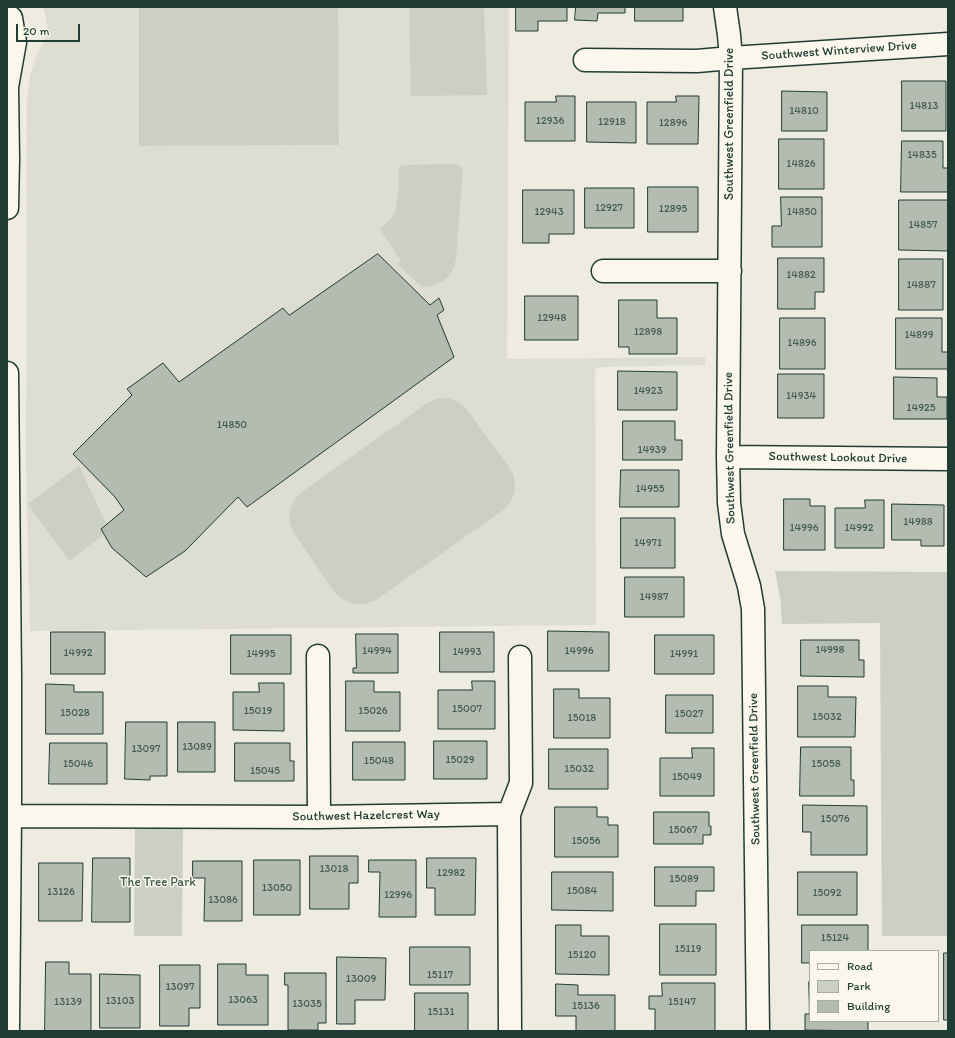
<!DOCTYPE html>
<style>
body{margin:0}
#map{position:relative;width:955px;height:1038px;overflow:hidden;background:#eeece1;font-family:Itim,sans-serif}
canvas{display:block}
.frame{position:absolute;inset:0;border:8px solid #1f3d34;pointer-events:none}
.legend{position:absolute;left:809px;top:950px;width:130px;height:72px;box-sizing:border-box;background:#fbf7ec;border:1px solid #a3ada2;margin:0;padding:5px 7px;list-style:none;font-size:12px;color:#1f3d34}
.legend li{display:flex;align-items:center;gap:8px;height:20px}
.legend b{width:20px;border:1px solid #a3ada2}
.scale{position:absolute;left:16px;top:24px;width:64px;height:18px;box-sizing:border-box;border:2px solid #1f3d34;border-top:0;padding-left:5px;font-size:12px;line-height:14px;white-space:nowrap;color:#1f3d34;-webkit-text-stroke:3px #fbf7ec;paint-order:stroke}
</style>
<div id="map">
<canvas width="955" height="1038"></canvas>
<div class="frame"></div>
<ul class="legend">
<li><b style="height:5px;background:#fbf7ec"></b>Road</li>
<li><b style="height:11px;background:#cbcfc4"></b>Park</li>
<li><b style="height:11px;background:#b4bbb0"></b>Building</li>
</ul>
<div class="scale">20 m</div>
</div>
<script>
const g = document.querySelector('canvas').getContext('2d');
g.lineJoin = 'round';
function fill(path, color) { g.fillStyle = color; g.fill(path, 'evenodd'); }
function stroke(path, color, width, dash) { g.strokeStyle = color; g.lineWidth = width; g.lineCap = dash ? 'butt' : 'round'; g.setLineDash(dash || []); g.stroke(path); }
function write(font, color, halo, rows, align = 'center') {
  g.font = font + ' Itim,sans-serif'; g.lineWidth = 3; g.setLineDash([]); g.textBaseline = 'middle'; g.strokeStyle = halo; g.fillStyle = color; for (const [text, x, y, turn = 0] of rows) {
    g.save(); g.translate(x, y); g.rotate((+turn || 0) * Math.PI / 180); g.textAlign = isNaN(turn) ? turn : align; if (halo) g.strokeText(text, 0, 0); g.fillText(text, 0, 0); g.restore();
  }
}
fill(new Path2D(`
 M43,7H139L140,146L338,145V7H509L507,359L705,357V365L603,367L595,369L596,625L30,631L26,465L27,98L30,76L36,56L45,38L47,28L46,18Z`), '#ddddd2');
fill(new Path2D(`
 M139,7H338L339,145L139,146Z
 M409,7H484L487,95L411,96Z
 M453,164H457L463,169L456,258C455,263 454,269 451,273C444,282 433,287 422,287L397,264L401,261L380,229C384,225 390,221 393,215C400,203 398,181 399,167L404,165Z
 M441,398C451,398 459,401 466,408C475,420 484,433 493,446C501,456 514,469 515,483C516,494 511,503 503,510L376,600C361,607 347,605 335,593L292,530C286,515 290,501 303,491L426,404L435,399Z
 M79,466L106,523L101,529L103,535L69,561L28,504Z
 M775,571L948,572V936H882L880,623L782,624L780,597Z
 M135,829H183L182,936H134Z`), '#cbcfc4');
const building = new Path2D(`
 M516,7H567V21H538V31H516Z
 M576,7H625V13H598L597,21L575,20Z
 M635,7H683V21H635Z
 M902,81H946V131H902Z
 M782,91L827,92V131H782Z
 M556,96H575V141H525V102H556Z
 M676,96H699L698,144H647V102H676Z
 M587,102H636V143L587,142Z
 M779,139H824V189H779Z
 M902,141H943V168H948V192H901Z
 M648,187H698V232H648Z
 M585,188H634V228H585Z
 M523,190H574V234H549V243H523Z
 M781,197H822V247H772V226H781Z
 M899,200H948V251L899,250Z
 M378,254L430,305L439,298L444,310L437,315L454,357L247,507L238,497L185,551L146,577L112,548L101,529L124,510L115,497L73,454L132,395L127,389L163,363L179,382L283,308L289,315Z
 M778,258H824V292H815V309H778Z
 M899,259H943V310H899Z
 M525,296H578V340H525Z
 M619,300H657V318H677V354H629V347H619Z
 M780,318H825V369H780Z
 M896,318H942V352H948V369H896Z
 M618,371L677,372V410H618Z
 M778,374H824V418H778Z
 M894,377L937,378V397H947V419H894Z
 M623,421H675V440H682V460H623Z
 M621,470H679V507H620Z
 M784,499H810V506H825V550H784Z
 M865,500H884V548H835V508H865Z
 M892,504L944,505V546H921V540H892Z
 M621,518H675V568H621Z
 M625,577H684V617H625Z
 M548,631L609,632V671H548Z
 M51,632H105V674H51Z
 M440,632H494V672H440Z
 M356,634H398V673H353V668H356Z
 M231,635H291V674H231Z
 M655,635H714V674H655Z
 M801,640H859V660H864V677L801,676Z
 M346,681H374V692H400V731H346Z
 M472,681H495V729H438V690H472Z
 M259,683H284V731L233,730V692H259Z
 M46,684L74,685V692H103V734H46Z
 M798,686H828V697H856L855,737H798Z
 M554,689H579V698H610V738H554Z
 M666,695H713V733H666Z
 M126,722H167V776H150V780L125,779Z
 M178,722H215V772H178Z
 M434,741H487V779H434Z
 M353,742H405V780H353Z
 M50,743H107V784H49Z
 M235,743H290V761H294V781H235Z
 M801,747H851V780H854V796H800Z
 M692,748H714V796H660V758H692Z
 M549,749H608V789H549Z
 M803,805L867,806V855H811V832H803Z
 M555,807H597V817H608V825H618V857H555Z
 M654,812H709V826H711V835H703V844H654Z
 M310,856H358V883H349V909H310Z
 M93,858H130V922H92Z
 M427,858H476L475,915H435V888H427Z
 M254,860H300V915H254Z
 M369,860H416V917H379L380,872H369Z
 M193,861H242V921H204L205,878H193Z
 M39,863H83L82,921H39Z
 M655,867H714V891H696V906H655Z
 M552,872H613V911L552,910Z
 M798,872H857V915H798Z
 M660,924H716V975H660Z
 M556,925H581V936H609V975L556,974Z
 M802,925H868V951H810V963H802Z
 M410,947H470V985H410Z
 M944,953H948V1020H944Z
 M337,957L386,958L385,1000H355V1024H337Z
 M46,962H69V974H91V1031H45Z
 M218,964H246V975H268V1025H218Z
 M160,965H200V1008H189V1026H160Z
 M285,973H326V1023H318V1030H288V985H285Z
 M100,974L140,975V1028H100Z
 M809,982L810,1021H868V1031L805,1030V1014H809Z
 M662,983H715V1031H655V1009H649V996H662Z
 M556,984L578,985V995H615V1031H576V1016H556Z
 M415,993H468V1031H415Z`);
fill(building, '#b4bbb0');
stroke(building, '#1f3d34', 1);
const minor = new Path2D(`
 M725,7L729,35L731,58L728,457L729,503L733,534L749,586L753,609L758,1031
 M7,15L11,18L15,42L7,87L8,159L7,208
 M585,60L697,61L731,58L948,44
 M603,271H730
 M7,373L10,676V816L8,1031
 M728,457L948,459
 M318,656L319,817
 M7,815L10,816L319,817L509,814
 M510,1031L509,814L521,783L520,657`);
stroke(minor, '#1f3d34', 25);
stroke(minor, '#fbf7ec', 22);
write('11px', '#445c53', null, [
 ["14813",924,106],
 ["14810",804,111],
 ["12936",550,121],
 ["12918",612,122],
 ["12896",673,123],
 ["14835",922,155],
 ["14826",801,164],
 ["12927",609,208],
 ["12895",673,209],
 ["12943",549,212],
 ["14850",802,212],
 ["14857",923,225],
 ["14882",801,275],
 ["14887",921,285],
 ["12948",552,318],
 ["12898",648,332],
 ["14899",919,335],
 ["14896",802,343],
 ["14923",648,391],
 ["14934",801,396],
 ["14925",921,408],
 ["14850",232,425],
 ["14939",652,450],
 ["14955",650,489],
 ["14988",918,522],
 ["14996",804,528],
 ["14992",859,528],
 ["14971",648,543],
 ["14987",654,597],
 ["14998",830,650],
 ["14994",377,651],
 ["14996",579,651],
 ["14993",467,652],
 ["14992",78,653],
 ["14995",261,654],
 ["14991",684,654],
 ["15007",467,709],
 ["15019",258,711],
 ["15026",373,711],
 ["15028",75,713],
 ["15027",689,714],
 ["15032",827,717],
 ["15018",582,718],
 ["13089",197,747],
 ["13097",146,749],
 ["15029",460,760],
 ["15048",379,761],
 ["15046",78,764],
 ["15058",826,764],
 ["15032",579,769],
 ["15045",265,771],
 ["15049",687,777],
 ["15076",835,819],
 ["15067",683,830],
 ["15056",586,841],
 ["13018",334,869],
 ["12982",451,873],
 ["15089",684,879],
 ["13050",277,888],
 ["15084",582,891],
 ["13126",61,892],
 ["15092",827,893],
 ["12996",398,895],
 ["13086",223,900],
 ["15124",835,938],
 ["15119",688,949],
 ["15120",582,955],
 ["15117",440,975],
 ["13009",361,979],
 ["13097",180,987],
 ["13063",243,1000],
 ["13103",120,1001],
 ["13139",68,1002],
 ["15147",682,1002],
 ["13035",307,1004],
 ["15136",586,1006],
 ["15131",441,1012]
]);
write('13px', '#1f3d34', '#fbf7ec', [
 ["Southwest Winterview Drive",839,51,-4],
 ["Southwest Greenfield Drive",730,124,-90],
 ["Southwest Greenfield Drive",730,448,-91],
 ["Southwest Lookout Drive",838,458,1],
 ["Southwest Greenfield Drive",755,769,-91],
 ["Southwest Hazelcrest Way",366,816,-1]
]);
write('13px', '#415a51', '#fbf7ec', [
 ["The Tree Park",158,883]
]);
</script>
